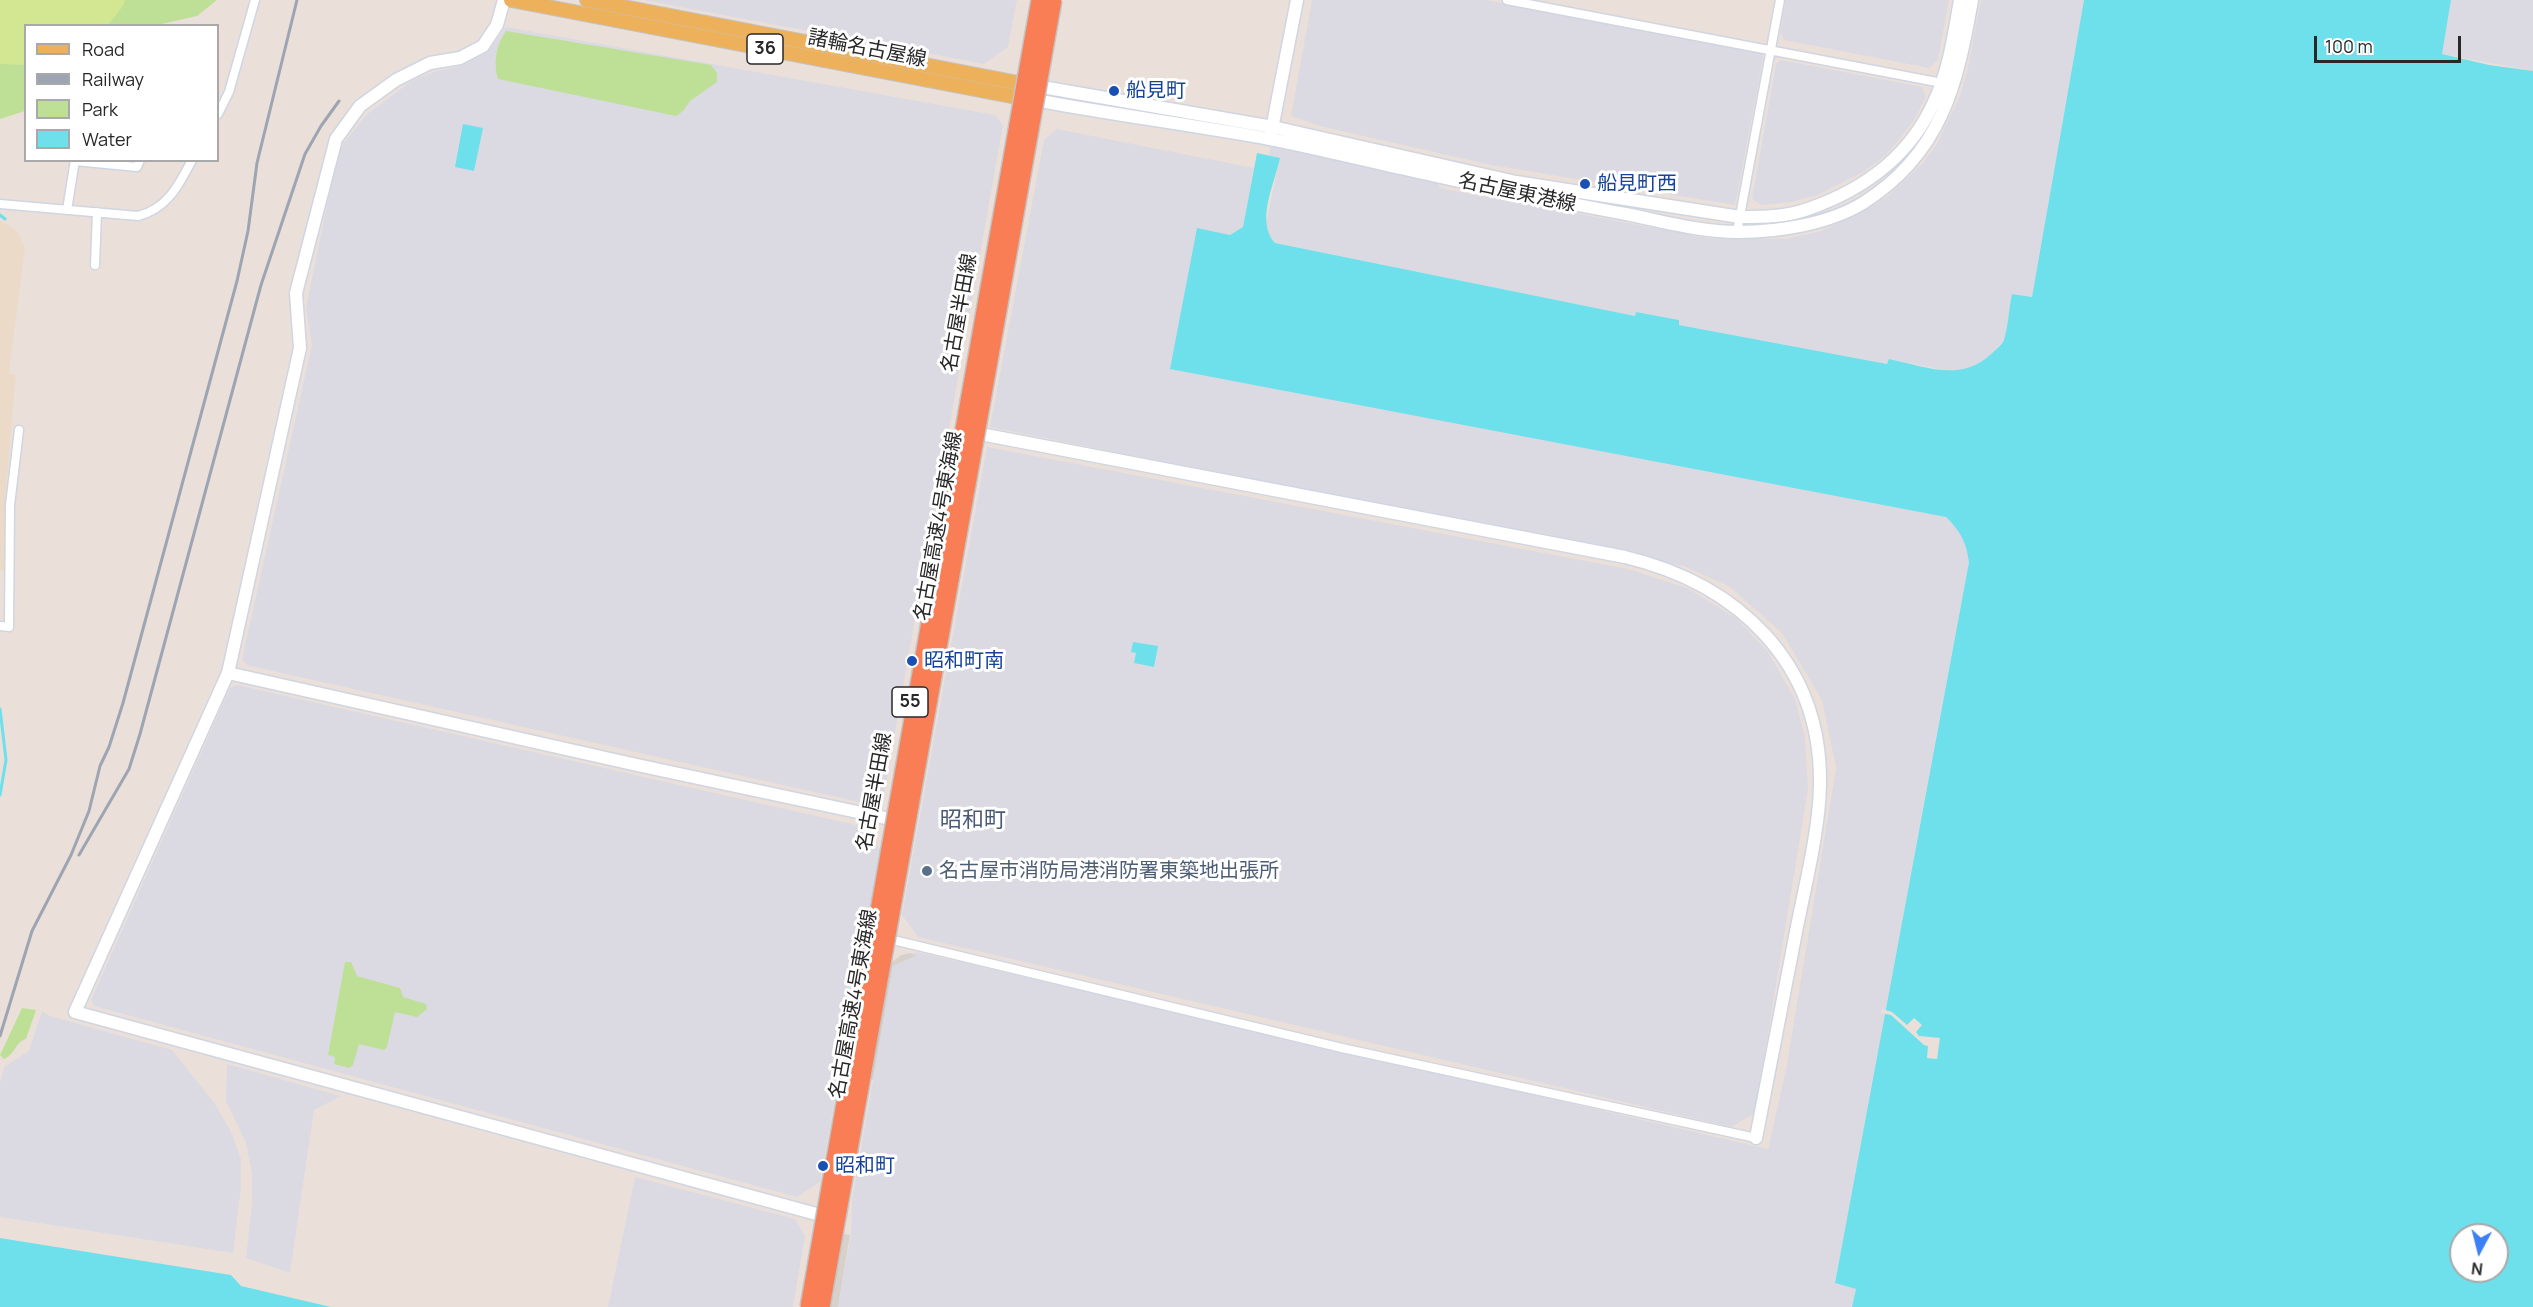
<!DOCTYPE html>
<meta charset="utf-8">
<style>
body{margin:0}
#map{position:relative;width:2533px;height:1307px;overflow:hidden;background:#eae0d9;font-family:Manrope,sans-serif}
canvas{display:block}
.legend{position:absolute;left:24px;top:24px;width:195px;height:138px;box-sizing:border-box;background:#fff;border:2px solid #a9a9a9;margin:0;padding:8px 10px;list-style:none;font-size:18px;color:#282828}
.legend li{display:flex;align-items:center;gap:12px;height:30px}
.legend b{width:30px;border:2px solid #a9a9a9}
.north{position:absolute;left:2449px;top:1223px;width:60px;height:60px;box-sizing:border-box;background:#fff;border:2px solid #a9a9a9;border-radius:50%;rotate:187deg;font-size:16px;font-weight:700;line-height:24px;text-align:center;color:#282828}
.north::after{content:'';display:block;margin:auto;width:21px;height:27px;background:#3b80f5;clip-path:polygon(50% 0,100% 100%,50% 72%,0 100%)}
.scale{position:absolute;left:2314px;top:36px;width:147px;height:27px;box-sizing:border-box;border:3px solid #282828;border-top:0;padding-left:8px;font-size:18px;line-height:21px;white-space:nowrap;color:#282828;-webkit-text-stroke:4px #fff;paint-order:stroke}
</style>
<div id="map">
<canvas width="2533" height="1307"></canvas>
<ul class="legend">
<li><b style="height:8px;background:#edb15c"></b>Road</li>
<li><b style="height:8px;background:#9da4b2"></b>Railway</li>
<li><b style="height:16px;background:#bde096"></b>Park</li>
<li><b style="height:16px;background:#6ee0eb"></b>Water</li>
</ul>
<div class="north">N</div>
<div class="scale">100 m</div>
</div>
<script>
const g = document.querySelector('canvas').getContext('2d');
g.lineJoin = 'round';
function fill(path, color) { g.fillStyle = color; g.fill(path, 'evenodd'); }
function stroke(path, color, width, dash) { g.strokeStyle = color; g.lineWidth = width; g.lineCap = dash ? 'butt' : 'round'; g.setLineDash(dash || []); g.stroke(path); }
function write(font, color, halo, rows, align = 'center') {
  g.font = font + ' Manrope,"Noto Sans JP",sans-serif'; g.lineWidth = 6; g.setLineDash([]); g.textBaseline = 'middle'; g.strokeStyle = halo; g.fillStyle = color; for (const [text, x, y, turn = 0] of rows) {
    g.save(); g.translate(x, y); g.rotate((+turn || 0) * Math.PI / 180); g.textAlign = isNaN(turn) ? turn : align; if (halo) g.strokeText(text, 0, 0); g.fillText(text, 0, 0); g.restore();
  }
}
fill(new Path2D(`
 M644,0H1017L1008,47L984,64Z
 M1312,0H1486L1761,51L1763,59L1735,205L1491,165L1320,126L1291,116Z
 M1786,0H1949L1938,60L1929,68L1784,40L1780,33Z
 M1981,0H2084L2032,297L2012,294L2005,339L1985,360L1966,370H1943L1889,359L1887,364L1679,325V320L1636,312L1635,316L1275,243L1267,230L1266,223L1280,158L1269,156L1271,144L1439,184V188L1708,238L1786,239L1821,231L1857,215L1888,196L1922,164L1937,144L1960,96L1968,68Z
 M2451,0H2533V71L2441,54Z
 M506,27L995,115L1003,125L884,794L868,804L246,665L242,659L312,345L306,308L336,161L344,143L366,115L410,82L433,72L461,66L483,55L491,48Z
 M1781,60L1922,87L1926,96L1914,120L1902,136L1886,155L1863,172L1817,195L1791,202L1761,205L1752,199L1776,64Z
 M1057,129L1254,168L1243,227L1230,235L1197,229L1946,517L1959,530L1967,545L1969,561L1835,1282L1856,1289L1852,1307H838L851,1235L852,1200L893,966L917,952L1768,1149L1786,1070L1836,768L1822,700L1782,633L1730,587L1684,566L990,427L1044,140Z
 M987,447L1628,569L1687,588L1736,618L1768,652L1795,699L1805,737L1808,789L1755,1113L1731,1127L918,937L902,915Z
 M237,685L865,827L880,849L820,1182L797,1197L94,1006L91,1000L230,688Z
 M42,1011L50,1016L172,1050L215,1104L231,1132L241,1159V1187L233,1253L0,1217V1083L4,1067L29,1051Z
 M227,1064L341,1096L314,1110L290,1273L246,1258L252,1203V1173L246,1143L226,1101Z
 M635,1177L795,1219L805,1236L793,1307H608Z`), '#dbdae2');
fill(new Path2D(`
 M0,220L18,232L25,248L9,373L16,375L5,500L6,571H0Z`), '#ecdac9');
fill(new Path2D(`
 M0,0H217L197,16L157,25L26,26L25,111L0,119Z
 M506,31L711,65L717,73V82L690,101L683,111L676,116L498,79C493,63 496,45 506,31Z
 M345,962H351L357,976L400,988L403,997L426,1004L427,1009L417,1017L395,1012L387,1047L384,1050L359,1044L353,1065L349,1068L334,1064L335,1057L328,1055Z
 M22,1008L36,1010L26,1039C15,1042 15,1055 4,1059L0,1055Z`), '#bde096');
fill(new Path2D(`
 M0,0H125L123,6L108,25L26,26L25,65L0,64Z`), '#d3e792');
fill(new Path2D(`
 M910,953L917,955L893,966L873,1080L870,1078L890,964L901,955Z
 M844,1234L850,1235L838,1307H829L841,1236Z`), '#d7d1cc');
fill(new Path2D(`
 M2084,0H2451L2442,54L2489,65L2533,71V1307H1852L1856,1289L1835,1283L1969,562C1966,541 1960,531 1946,517L1170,369L1197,228L1230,235L1243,227L1257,153L1280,158C1275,183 1255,221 1275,243L1635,316L1636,312L1679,320V325L1887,364L1889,359C1924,366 1961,383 1991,354C1995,350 2002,345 2004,340C2008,327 2009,308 2012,294L2032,297ZM2461,1235H2497V1271H2461Z
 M463,124L483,128L474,171L455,167Z
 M1133,642L1158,646L1154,667L1134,663L1136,653L1131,652Z
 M0,1238L231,1275L241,1286L331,1307H0Z`), '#6ee0eb');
fill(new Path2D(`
 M1882,1009L1892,1012L1907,1025L1914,1018L1922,1025L1916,1032L1919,1036L1940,1038L1937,1059L1927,1058L1928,1046L1924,1045L1891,1015L1881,1013Z`), '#eae0d9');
stroke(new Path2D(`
 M0,215L5,219
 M0,709L6,760L0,795`), '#6ee0eb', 3);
const street = new Path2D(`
 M1507,0L1942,83
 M218,114L229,92L255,0
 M75,161L137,167L140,160
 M0,204L138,216C167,209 179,185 192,160
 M67,210L75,160
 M1737,232L1780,0
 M95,265L97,212
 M0,626L9,627L10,505L19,430
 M885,938L1342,1048L1756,1138`);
const secondary = new Path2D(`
 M504,0L497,25L483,46L460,58L430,63L396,80L360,106L336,139L296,293L300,348L228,673L75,1012L820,1215
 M1042,87L1273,127L1516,182L1740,217C1763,217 1786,217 1808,209C1863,190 1910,156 1934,102C1949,70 1954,35 1960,0
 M1040,101C1116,115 1193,125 1270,139C1321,149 1372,162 1423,173C1492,189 1561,202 1631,215C1665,222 1702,232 1738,232C1778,232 1829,224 1863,203C1942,153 1957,85 1972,0
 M1271,134L1297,0
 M970,432L1625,557C1738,584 1822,663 1820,785C1819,834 1804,889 1795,937C1782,1004 1769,1071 1756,1138
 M228,673L637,765L890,819`);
const primary = new Path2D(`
 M511,0L1032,100
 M587,0L1034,86`);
stroke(street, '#cfd5e1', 11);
stroke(secondary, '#cfd5e1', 15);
stroke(primary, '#c3c3c3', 16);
stroke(street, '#fff', 8);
stroke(secondary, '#fff', 12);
stroke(primary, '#edb15c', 14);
stroke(new Path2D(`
 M79,855L129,769L140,734L261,285L305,154L321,126L339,101
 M0,1036L32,931L71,855L89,811L100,766L109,747L123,703L237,281L248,231L257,163L297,0`), '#9da4b2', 3);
const highwayBridge = new Path2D(`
 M808,1307L1039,0
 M822,1307L1054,0`);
stroke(highwayBridge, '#c3c3c3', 18, []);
stroke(highwayBridge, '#fa7e55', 15);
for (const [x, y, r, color] of [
 [1114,91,6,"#1a4fb4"],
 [1585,184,6,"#1a4fb4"],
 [912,661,6,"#1a4fb4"],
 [927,871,6,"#5c6f8a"],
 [823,1166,6,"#1a4fb4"]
]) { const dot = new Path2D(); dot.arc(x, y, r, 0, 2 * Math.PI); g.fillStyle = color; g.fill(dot); stroke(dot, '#fff', 2); }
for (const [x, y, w] of [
 [765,49,36],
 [910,702,36]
]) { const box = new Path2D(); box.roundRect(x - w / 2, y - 15, w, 30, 4.5); g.fillStyle = '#fff'; g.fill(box); stroke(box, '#282828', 1.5); }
write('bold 18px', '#282828', null, [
 ["36",765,49],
 ["55",910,702]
]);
write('20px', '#282828', '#fff', [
 ["諸輪名古屋線",867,49,11],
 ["名古屋東港線",1517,193,12],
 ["名古屋半田線",960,313,-80],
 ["名古屋高速4号東海線",939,526,-80],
 ["名古屋半田線",875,792,-80],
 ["名古屋高速4号東海線",854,1004,-80]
]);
write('20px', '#164399', '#fff', [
 ["船見町",1126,91],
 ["船見町西",1597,184],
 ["昭和町南",924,661],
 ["昭和町",835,1166]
], 'left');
write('20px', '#4e5e75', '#fff', [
 ["名古屋市消防局港消防署東築地出張所",939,871]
], 'left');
write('22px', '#4a5a77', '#fff', [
 ["昭和町",973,821]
]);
</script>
